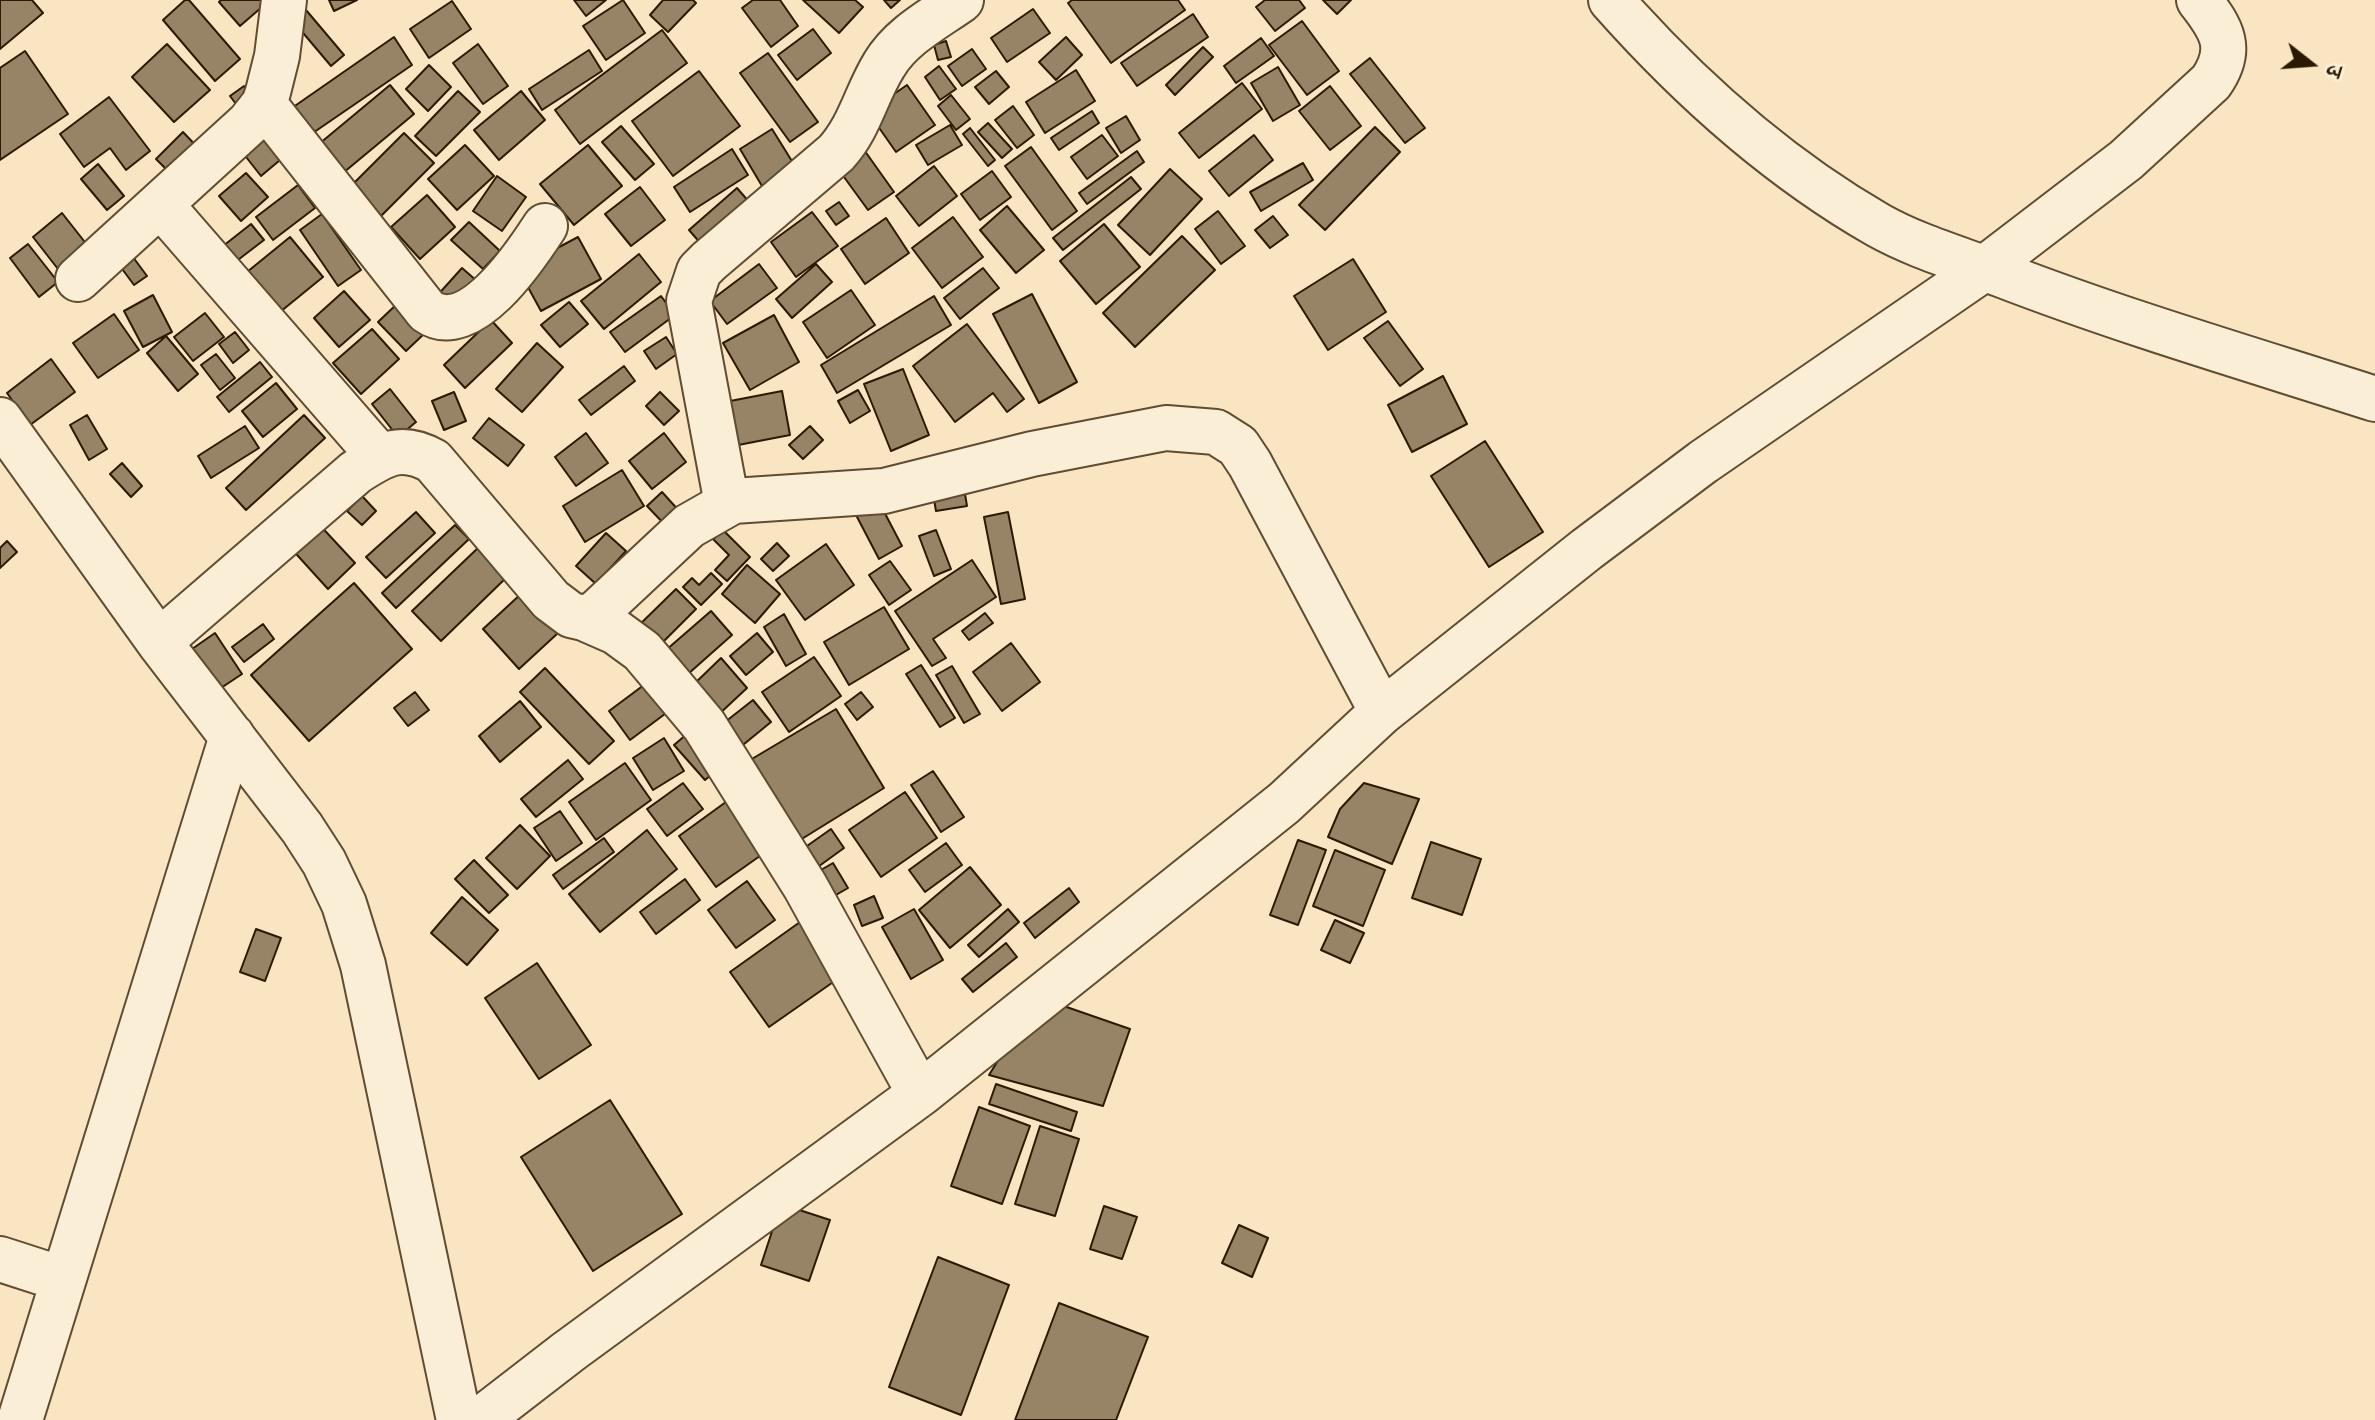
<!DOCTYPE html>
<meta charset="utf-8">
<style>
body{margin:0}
#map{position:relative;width:2375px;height:1420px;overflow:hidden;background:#f9e5c1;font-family:"IM FELL French Canon","Noto Serif Devanagari",serif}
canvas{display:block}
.north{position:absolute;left:2271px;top:24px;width:80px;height:80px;-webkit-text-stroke:6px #fbeed7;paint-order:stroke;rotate:107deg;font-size:22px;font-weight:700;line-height:32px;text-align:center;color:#2c1901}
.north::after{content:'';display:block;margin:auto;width:28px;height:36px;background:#2c1901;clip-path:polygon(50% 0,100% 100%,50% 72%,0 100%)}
</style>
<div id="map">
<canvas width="2375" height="1420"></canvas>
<div class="north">उ</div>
</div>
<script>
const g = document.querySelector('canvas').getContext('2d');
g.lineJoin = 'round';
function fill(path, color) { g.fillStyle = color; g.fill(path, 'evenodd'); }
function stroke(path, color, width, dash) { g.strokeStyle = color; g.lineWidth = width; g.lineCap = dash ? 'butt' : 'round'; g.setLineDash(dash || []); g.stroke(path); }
const building = new Path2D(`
 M0,0H32L43,13L0,49Z
 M185,0H189L240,59L215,81L163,20Z
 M221,0H270L240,26L219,2Z
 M329,0H357L334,11Z
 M574,0H606L586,16Z
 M623,0L645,33L606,60L583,26Z
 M663,0H693L696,3L668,32L650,15Z
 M753,0H780L798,26L771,47L742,8Z
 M803,0H855L863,7L839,33Z
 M884,0H900L891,8Z
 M1072,0H1178L1185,10L1111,63L1068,3Z
 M1265,0H1299L1305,8L1275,31L1256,7Z
 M1323,0H1351L1337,14Z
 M452,1L471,29L429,58L410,29Z
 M1033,9L1050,33L1007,62L991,38Z
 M306,10L344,55L331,66L293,21Z
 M1193,14L1208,37L1137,86L1121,63Z
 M1302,21L1339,71L1307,95L1269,45Z
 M813,29L831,53L797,80L778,55Z
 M662,30L687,63L580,144L555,110Z
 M394,37L412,65L307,137L289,110Z
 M1066,37L1082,55L1056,80L1039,62Z
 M1261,38L1274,56L1236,83L1224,66Z
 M946,41L951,57L938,60L934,45Z
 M167,44L210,90L174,122L132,77Z
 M478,44L508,86L483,104L453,63Z
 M1203,47L1213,57L1175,95L1166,85Z
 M972,49L986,69L962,86L948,66Z
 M589,50L602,71L542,110L529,89Z
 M25,51L68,114L0,160V68Z
 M768,53L818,122L790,142L740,73Z
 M1370,58L1425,128L1405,143L1350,74Z
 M429,65L451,87L428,111L406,89Z
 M939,66L956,89L940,100L925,77Z
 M1278,67L1300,105L1273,121L1251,83Z
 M1076,70L1095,101L1045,133L1026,102Z
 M699,71L740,126L673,176L632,121Z
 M996,71L1009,87L989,104L975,87Z
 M1242,83L1262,109L1199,158L1179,133Z
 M390,85L414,114L337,178L313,149Z
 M907,85L935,125L896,152L868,112Z
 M244,86L252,98L239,108L230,96Z
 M1330,86L1361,126L1330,150L1299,111Z
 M458,91L480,112L436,156L415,136Z
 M521,91L545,120L499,160L474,130Z
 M951,95L970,119L956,130L938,106Z
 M109,97L150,151L126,170L110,148L84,167L60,134Z
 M1013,106L1034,135L1017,148L995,120Z
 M1092,111L1099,123L1059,150L1051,138Z
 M1126,116L1140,140L1121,153L1106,128Z
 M988,123L1012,149L1002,158L978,132Z
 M950,125L962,145L928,165L916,145Z
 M621,126L654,164L635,180L602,142Z
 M1375,127L1400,152L1325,230L1299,205Z
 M265,128L286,155L261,176L239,148Z
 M970,128L995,160L988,166L963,134Z
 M772,129L795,166L762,186L740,149Z
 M183,132L200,150L174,177L156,159Z
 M404,133L434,163L376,221L347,190Z
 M1102,135L1118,156L1087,179L1071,157Z
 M1254,135L1273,160L1229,196L1209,171Z
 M465,145L494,176L457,210L428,179Z
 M588,145L622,186L574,225L540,184Z
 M862,147L894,192L868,210L836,166Z
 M1031,147L1077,211L1052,230L1005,166Z
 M732,149L748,175L690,212L674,187Z
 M1137,151L1144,162L1087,204L1079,193Z
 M1303,163L1313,180L1261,211L1250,192Z
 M98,164L124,196L107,210L81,179Z
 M934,166L957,196L919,226L896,196Z
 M1170,169L1202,199L1150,255L1118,225Z
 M992,171L1011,197L980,220L961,194Z
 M246,173L268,197L241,221L219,196Z
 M497,176L526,197L502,231L473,211Z
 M1131,177L1141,189L1063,250L1053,238Z
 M298,185L315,208L273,240L256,217Z
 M640,187L665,220L631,246L605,214Z
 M737,188L750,203L702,245L689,230Z
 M427,195L455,227L420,259L391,227Z
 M839,202L849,216L836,225L826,211Z
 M1007,206L1044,250L1016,273L980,230Z
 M1218,211L1245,246L1221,264L1195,229Z
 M812,212L838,246L796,277L771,242Z
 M62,213L95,255L65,278L33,237Z
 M322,214L361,270L338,286L300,230Z
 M1273,216L1288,235L1270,248L1255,230Z
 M953,217L983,257L942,288L912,248Z
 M886,218L909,253L865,284L841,249Z
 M469,222L500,251L483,269L451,240Z
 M251,224L264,240L230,266L218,250Z
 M1104,224L1140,267L1096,304L1060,261Z
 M1182,236L1215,270L1135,347L1103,313Z
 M290,237L323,277L269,321L236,281Z
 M578,237L601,279L541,311L518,269Z
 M28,244L58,282L39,297L10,258Z
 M127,249L147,276L134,285L114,258Z
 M639,254L661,282L604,329L581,301Z
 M1353,259L1386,312L1328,350L1294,296Z
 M759,264L777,288L727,324L710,301Z
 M816,264L832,282L792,318L776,299Z
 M462,268L478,282L452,313L435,298Z
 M983,268L999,288L960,319L944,298Z
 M851,290L875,325L827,358L803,322Z
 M344,291L370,320L339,347L314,318Z
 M1032,294L1077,382L1039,403L993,314Z
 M153,295L172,332L143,347L124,311Z
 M661,296L675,315L625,352L610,332Z
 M934,296L951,325L837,393L821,365Z
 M399,302L426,332L406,351L378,322Z
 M569,302L588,324L560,347L541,325Z
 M205,313L224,337L193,361L174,337Z
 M114,314L139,350L98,378L73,343Z
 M774,315L799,362L750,390L723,343Z
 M491,320L512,343L465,388L444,365Z
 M1388,321L1423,369L1400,386L1364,338Z
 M967,324L1024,399L1007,412L993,393L955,422L913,366Z
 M372,329L399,359L361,394L333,363Z
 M235,332L249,350L233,363L219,344Z
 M166,336L198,374L178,391L147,353Z
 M666,337L677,354L656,369L644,351Z
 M537,343L563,367L522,412L496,389Z
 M216,354L235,378L220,390L201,365Z
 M51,359L75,392L30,425L7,393Z
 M260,362L272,377L229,412L217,397Z
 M624,366L635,381L591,415L579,400Z
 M903,369L929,435L891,451L864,384Z
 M1443,376L1467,424L1412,452L1388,405Z
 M276,383L297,409L263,437L242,411Z
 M390,389L416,422L398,437L372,404Z
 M858,390L870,411L850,423L838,401Z
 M782,391L790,435L733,446L725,402Z
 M454,392L466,421L444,430L432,401Z
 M660,392L679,411L664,425L646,406Z
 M87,415L107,449L89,460L70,425Z
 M304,415L325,438L246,510L226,488Z
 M489,418L524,445L508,466L473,438Z
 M245,426L259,448L211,478L198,456Z
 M810,426L823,440L803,459L789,445Z
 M586,433L608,463L576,486L555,457Z
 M664,433L686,462L652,489L629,461Z
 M1485,441L1543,532L1489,567L1431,476Z
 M122,463L142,486L131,497L110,474Z
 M622,470L644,506L585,542L563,506Z
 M963,482L967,506L936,511L932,488Z
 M662,492L681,513L667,527L647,506Z
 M362,496L376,511L362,525L347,511Z
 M879,502L902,546L879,559L856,515Z
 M416,512L435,533L386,578L366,557Z
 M1008,512L1025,599L1001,604L984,517Z
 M315,520L355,563L328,589L288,545Z
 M455,525L469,539L396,608L382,593Z
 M723,530L750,557L727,581L715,570L729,555L713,539Z
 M936,530L951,569L934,576L919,536Z
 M606,533L626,551L596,584L576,566Z
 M7,541L17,552L0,568V548Z
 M777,543L789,556L773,571L761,559Z
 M826,544L854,585L805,620L776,580Z
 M480,546L509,575L441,641L412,611Z
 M972,560L996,597L933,639L946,658L932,666L895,611Z
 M890,561L911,590L889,605L869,575Z
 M747,565L780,594L755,623L722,594Z
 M711,573L722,584L701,605L683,587L692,578L699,585Z
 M354,583L412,649L309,741L251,675Z
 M676,589L696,609L651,654L631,633Z
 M522,593L558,633L519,669L483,629Z
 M884,607L909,649L849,685L824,642Z
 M711,611L732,635L679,682L658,657Z
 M985,613L993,623L969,640L962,631Z
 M784,614L806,654L786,666L764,627Z
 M263,624L274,639L244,662L232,647Z
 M215,633L242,674L209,696L182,656Z
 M757,633L773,652L746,675L730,656Z
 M1011,643L1040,682L1002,711L973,672Z
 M814,657L841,696L789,732L762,692Z
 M721,658L747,688L716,717L690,688Z
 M921,665L955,718L940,727L906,674Z
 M952,666L980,714L964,723L936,675Z
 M545,668L614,741L589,764L520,692Z
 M652,679L673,708L630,740L609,711Z
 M415,692L429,710L408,726L394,708Z
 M861,692L873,707L857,720L845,704Z
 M753,700L771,722L738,749L720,726Z
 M520,701L541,727L500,762L479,736Z
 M836,709L884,788L784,850L740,766Z
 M694,728L724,764L705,780L674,745Z
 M664,738L684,771L653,790L633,758Z
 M568,760L583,779L536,817L521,799Z
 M625,763L651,800L596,840L569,802Z
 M933,771L964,817L941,832L911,785Z
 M683,783L703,809L667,836L647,809Z
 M1364,783L1419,799L1392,864L1328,837L1340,809Z
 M905,792L937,838L881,877L849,830Z
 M730,799L767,851L716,887L679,836Z
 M560,811L582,843L556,861L534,828Z
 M520,825L550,856L517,889L486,858Z
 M831,829L844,848L804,877L790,858Z
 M647,830L677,869L600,932L569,894Z
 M604,838L614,852L563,889L553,875Z
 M1298,840L1326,850L1298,925L1270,915Z
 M1431,842L1481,859L1462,915L1412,898Z
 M946,843L962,865L925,892L909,870Z
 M1335,850L1385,870L1363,926L1313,906Z
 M474,860L508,895L489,913L455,879Z
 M833,863L848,888L822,903L807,878Z
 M970,867L1001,905L950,948L919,910Z
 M685,879L700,900L656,934L640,912Z
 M747,881L775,920L736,948L708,910Z
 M1069,888L1079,902L1035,938L1024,923Z
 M874,896L883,918L862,926L854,905Z
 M462,897L498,930L467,965L431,933Z
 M914,909L943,960L911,979L882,927Z
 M1008,909L1019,922L979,957L968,945Z
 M1335,920L1364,933L1350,963L1321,950Z
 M800,922L839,978L769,1027L730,972Z
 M256,929L281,938L265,981L240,972Z
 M1006,943L1017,957L973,992L962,979Z
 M537,963L591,1045L539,1079L485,998Z
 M1055,1003L1130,1029L1103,1106L989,1075L1012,1038Z
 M996,1084L1077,1112L1071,1131L989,1104Z
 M610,1100L682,1214L593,1271L521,1157Z
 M979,1107L1030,1126L1002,1204L951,1186Z
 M1040,1126L1079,1139L1055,1216L1015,1204Z
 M781,1204L830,1220L809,1281L761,1265Z
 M1104,1206L1137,1217L1122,1259L1090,1249Z
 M1239,1225L1268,1238L1252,1277L1222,1263Z
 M938,1257L1009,1285L961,1415L889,1387Z
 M1059,1303L1148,1337L1116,1420H1015Z`);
fill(building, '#978365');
stroke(building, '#2c1901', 2);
const minor = new Path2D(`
 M1611,0C1688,87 1777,167 1878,225C1917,247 1961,259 2002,275C2124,322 2250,359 2375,399
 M264,104L427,311C469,341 525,257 545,226
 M161,205L380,457
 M78,279L249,123L264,104L268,92L277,56L284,0
 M0,420L159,642L302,828L324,862L344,904L363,965L459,1420
 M727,504L689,301L699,271L709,261L836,153C860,127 866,94 884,65C901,36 934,19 961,0
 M584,618L616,632L642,651L704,725L805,886L920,1094
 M159,642L356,472C384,454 401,443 433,461L551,600L571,615L584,618L596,613L689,526L733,501L884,491L1032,454L1166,428L1216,432L1238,446L1250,464L1382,712
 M0,1259L62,1279
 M20,1420L232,736
 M480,1420L568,1352L920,1094L1284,803L1382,712L1587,549L1703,462L1985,268L2126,160L2211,82C2234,49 2222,29 2199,0`);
stroke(minor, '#5f4c31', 48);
stroke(minor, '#fbeed7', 44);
</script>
